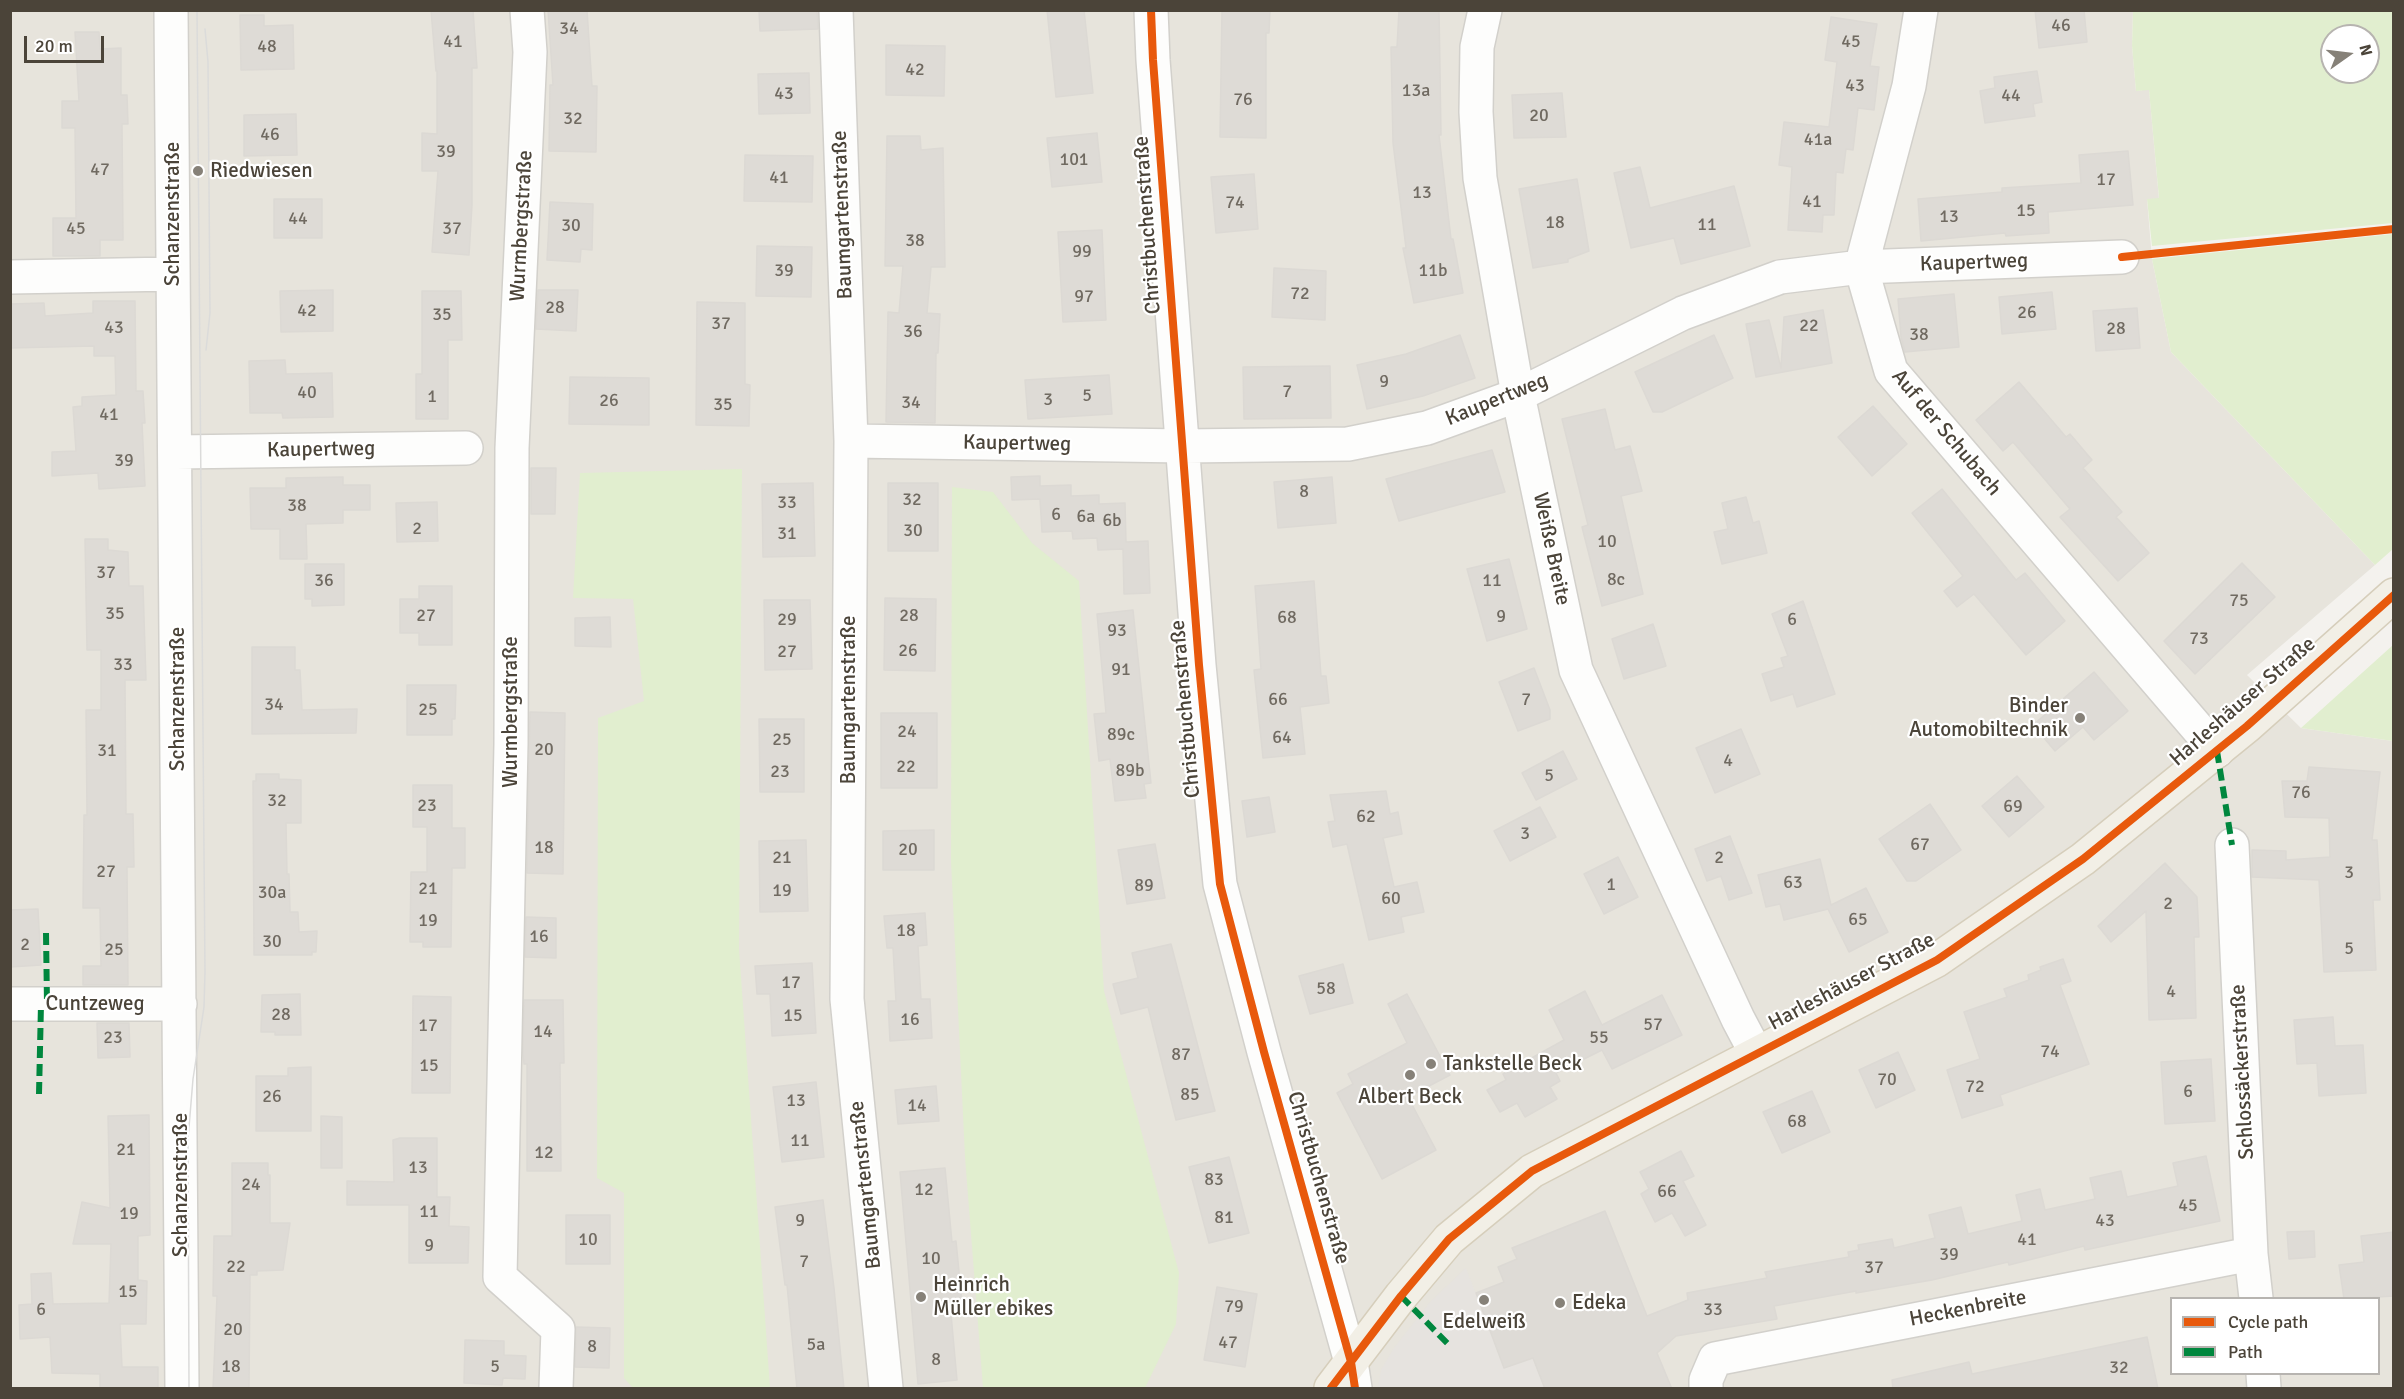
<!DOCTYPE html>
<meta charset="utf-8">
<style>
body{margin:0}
#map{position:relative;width:2404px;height:1399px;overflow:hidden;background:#f4f2ee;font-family:Signika,sans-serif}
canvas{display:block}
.frame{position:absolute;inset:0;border:12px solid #4b4439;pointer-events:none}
.legend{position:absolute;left:2170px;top:1297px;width:210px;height:78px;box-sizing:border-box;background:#fff;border:2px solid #b7b4b0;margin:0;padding:8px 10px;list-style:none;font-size:18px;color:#4b4439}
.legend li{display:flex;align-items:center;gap:12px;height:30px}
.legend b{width:30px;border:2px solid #b7b4b0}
.north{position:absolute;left:2320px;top:24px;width:60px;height:60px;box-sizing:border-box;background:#fff;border:2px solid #b7b4b0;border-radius:50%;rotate:76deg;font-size:16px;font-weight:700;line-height:24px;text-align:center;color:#4b4439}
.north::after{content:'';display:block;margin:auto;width:21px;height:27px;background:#868178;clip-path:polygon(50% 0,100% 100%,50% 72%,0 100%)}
.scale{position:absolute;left:24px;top:36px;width:80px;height:27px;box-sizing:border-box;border:3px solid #4b4439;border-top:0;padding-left:8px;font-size:18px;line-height:21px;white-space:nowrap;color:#4b4439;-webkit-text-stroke:4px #fff;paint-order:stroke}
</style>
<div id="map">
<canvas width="2404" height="1399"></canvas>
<div class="frame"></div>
<ul class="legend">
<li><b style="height:8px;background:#e8590c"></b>Cycle path</li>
<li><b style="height:8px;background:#00873e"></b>Path</li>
</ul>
<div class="north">N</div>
<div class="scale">20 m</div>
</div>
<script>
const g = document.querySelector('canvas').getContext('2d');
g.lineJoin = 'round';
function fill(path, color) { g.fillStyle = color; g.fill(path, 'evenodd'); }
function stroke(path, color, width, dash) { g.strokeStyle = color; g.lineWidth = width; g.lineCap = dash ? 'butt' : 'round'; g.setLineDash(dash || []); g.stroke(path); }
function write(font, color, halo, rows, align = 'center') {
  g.font = font + ' Signika,sans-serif'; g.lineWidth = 4.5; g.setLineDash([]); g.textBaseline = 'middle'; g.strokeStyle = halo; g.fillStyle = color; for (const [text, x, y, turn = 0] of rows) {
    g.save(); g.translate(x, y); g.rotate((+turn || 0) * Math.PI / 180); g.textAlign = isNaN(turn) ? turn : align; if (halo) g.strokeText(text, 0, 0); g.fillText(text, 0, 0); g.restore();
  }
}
fill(new Path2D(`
 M10,11H2133L2132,46L2136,91L2149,89L2159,199H2147L2152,259L2171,352L2375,565L2247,675L2301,728L2393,741V1388H11ZM2172,1298H2378V1374H2172Z`), '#e7e4dc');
fill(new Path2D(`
 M2133,11H2393V223L2152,246L2147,199L2159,198L2149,90L2136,91L2132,46ZM2332,36H2368V72H2332Z
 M2393,234V549L2375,565L2171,352L2152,259Z
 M742,469L739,949L770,1388H633L624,1378V1193L597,1178L598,718L644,701L633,599L573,598L580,473Z
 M952,487L993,492L1032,543L1079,581L1104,991L1179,1273L1176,1324L1145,1388H983L965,1157L951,861Z
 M2393,645V741L2301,728Z`), '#e1eecf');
fill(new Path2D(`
 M1466,1268L1504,1368L1533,1358L1545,1388H1378L1381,1370L1394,1348L1431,1301Z`), '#e6e3df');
const building = new Path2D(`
 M431,10H473L477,68H472V205L469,255L432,252L438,171H422V133L437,134V71H436Z
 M548,10H587L592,86H597L596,152L549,151L550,85H553Z
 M759,10H817L818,29L760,31Z
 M1047,10H1084L1093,93L1056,97Z
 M1222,10H1270L1269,33H1266V138L1220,137Z
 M1399,10H1439L1441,135H1439L1451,239H1453L1463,293L1414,303L1403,248H1406L1393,143L1391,47H1397Z
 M2035,10H2084L2087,42L2039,48Z
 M240,15H264V26L293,25L294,69L241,70Z
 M1831,17L1877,24L1870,66L1879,67L1874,110L1858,108L1853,150L1846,149L1843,173L1836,172L1834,215H1823L1822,232L1788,230L1792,167L1779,165L1784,122L1829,127L1837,62L1825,60Z
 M75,32H99L100,49L121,48V95H127L128,124H122L123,240H100V256H53V218H76L75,128H62V101H79Z
 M886,45L945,46L944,96L886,95Z
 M2037,71L2042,102L2033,104L2035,116L1985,123L1980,91L1995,88L1994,77Z
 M809,73L810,113L759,114L758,74Z
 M1562,93L1566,137L1514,138L1512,95Z
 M296,114L297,155L244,156V115Z
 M1097,133L1102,182L1052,187L1047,138Z
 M887,136H920L921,150L943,148L945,267H931L927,313L940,314L938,353H936L935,423L886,422L888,312L899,313L903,266H885Z
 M2128,151L2133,205L2048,212L2049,233L2006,236L2005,233L1921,241L1918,199L2002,192V188L2081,183L2079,155Z
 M745,155L813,156L812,202L744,201Z
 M1640,167L1650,208L1734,186L1750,246L1681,264L1674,238L1631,248L1614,173Z
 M1254,174L1258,229L1216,233L1211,177Z
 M1577,179L1589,251L1568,259V262L1533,268L1519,189Z
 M274,199H322V238H274Z
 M550,202L593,204L592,250L581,249L580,262L547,260Z
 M1102,230L1106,320L1063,322L1058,232Z
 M757,246L812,247L811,297L756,296Z
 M1274,268L1326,271L1325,320L1272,317Z
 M333,290V331L281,332L280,291Z
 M538,290H578L576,331L536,329Z
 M422,291H461L462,340H448V419H416V374H422Z
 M2052,292L2056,329L2002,334L1999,297Z
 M1954,294L1959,347L1905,352L1901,337L1898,299Z
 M93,301H135L136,391H143L145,423H142L145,486L99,489L98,473L52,476V452L76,451L73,407L82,406V397L116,395L115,356H94V346L10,348V304L44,303L45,316L93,313Z
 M697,302L745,303V384L750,385L749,426L696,425Z
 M2137,308L2140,348L2096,351L2093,311Z
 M1823,310L1832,363L1756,377L1746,324L1769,320L1781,368L1784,317Z
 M1460,335L1475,378L1423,396L1367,409L1357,365L1406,354Z
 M1714,335L1733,378L1662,412H1653L1635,372Z
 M285,360L286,374L332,373L333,417L283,418L282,413H250L249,361Z
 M1330,366L1331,418L1244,419L1243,367Z
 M1109,375L1112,414L1028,419L1025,380Z
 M570,377L649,378V425L569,424Z
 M2019,382L2066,437L2070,434L2092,460L2083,468L2122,512L2116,517L2149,553L2118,581L2060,517L2070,509L2013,442L2003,451L1976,420Z
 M1873,406L1907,444L1872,476L1838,437Z
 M1605,409L1615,450L1630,446L1642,491L1621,496L1643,594L1602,606L1582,527L1588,525L1562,419Z
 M1492,450L1505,492L1399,521L1386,479Z
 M531,468H556L555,514H531Z
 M1040,476V486L1071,485V496L1099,495V504L1125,503L1126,542L1148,541L1150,593L1124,594L1123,549L1098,550L1097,538L1073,539L1072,531L1042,532L1040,499L1012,500L1011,477Z
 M343,477V485H370V510H343V523L306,524L307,559H280V529H251L250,488H286V478Z
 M1332,477L1336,523L1278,528L1274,482Z
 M813,483L815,556L763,557L762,484Z
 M888,483H938V551H888Z
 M1942,489L2016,580L2025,573L2065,621L2026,655L1974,594L1957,607L1944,591L1963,576L1912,513Z
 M1746,497L1753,523L1759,521L1767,553L1722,564L1714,532L1728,529L1722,503Z
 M437,502L438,541L397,542L396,503Z
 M85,539H108V550L128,552L129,586H143L146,680H125L126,814H133L134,867H127L128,985H83V966H101L100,908H83L84,815H87L86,710H101V650H87Z
 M1509,559L1527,629L1487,641L1467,569Z
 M2242,563L2275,597L2195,674L2164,641Z
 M305,564H344V605L312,606V599H305Z
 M1314,581L1321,676H1326L1329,703L1300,707L1305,754L1263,758L1254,670L1261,669L1255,586Z
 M419,586H452V645H419V633H400V599H419Z
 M885,598L936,599L935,671L884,670Z
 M764,600H810L812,669L765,670Z
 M1803,601L1835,694L1797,707L1793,694L1771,701L1762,674L1784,667L1781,658L1788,656L1772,614Z
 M1133,610L1151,783L1144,784L1146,798L1115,801L1110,759L1099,761L1094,714L1106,713L1097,614Z
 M610,617L611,647L575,646V618Z
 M1653,624L1666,666L1624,679L1612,639Z
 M252,647H295V670H300L302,710L357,709L356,733L252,734Z
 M1534,668L1550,710V719L1518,731L1499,682Z
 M2094,672L2128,711L2094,740L2083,727L2055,751L2033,725Z
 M407,685H456L455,719H452V735H407Z
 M530,712L565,713L563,874L527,873Z
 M881,713H937V788H881Z
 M759,719H804V792H760Z
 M1741,729L1760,774L1715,793L1696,748Z
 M1563,751L1577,779L1536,800L1522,773Z
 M2309,767L2380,772L2372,840H2377L2380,900H2373L2376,970L2324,972L2319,880L2252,877V850L2286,851V860L2330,857L2329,818L2285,817L2282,781H2307Z
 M256,774H279V779L301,780V823H286L287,874H289L290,912H298L299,932L317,931L316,952H312V955H254L253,781H256Z
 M2017,776L2044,807L2009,837L1982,806Z
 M413,785H452V828H465V868H452L451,947H423V942H410L411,872H427V827H413Z
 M1386,791L1390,814L1398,812L1402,834L1383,838L1394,887L1417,882L1424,912L1401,917L1404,932L1369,940L1347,844L1333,847L1328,822L1335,821L1330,795Z
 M1269,797L1275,832L1247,837L1242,801Z
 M1930,804L1961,850L1916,881H1907L1879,839Z
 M1540,807L1556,837L1510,861L1494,831Z
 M934,830V870H883V831Z
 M1730,836L1752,893L1729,900L1721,876L1707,881L1695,849Z
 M806,840L808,911L760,912L759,841Z
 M1155,844L1165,898L1127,904L1118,850Z
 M1618,857L1638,897L1604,914L1584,874Z
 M1820,859L1831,905L1866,888L1888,932L1849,952L1828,909L1784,920L1780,904L1766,907L1758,875Z
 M2165,863L2197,897L2199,937H2194L2196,1018L2149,1020L2146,911L2111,942L2098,926Z
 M38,909L41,965L10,967V910Z
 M925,913L927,945L918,946L921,999H930L932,1038L890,1041L888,1001H896L893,948H887L884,916Z
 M526,917L556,918V958L525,957Z
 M1171,944L1215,1111L1176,1120L1148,1007L1121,1014L1113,984L1138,978L1132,953Z
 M2063,959L2071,981L2060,985L2089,1064L2000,1095L2003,1105L1962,1118L1947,1070L1980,1059L1964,1012L2007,997L2004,989L2029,980L2028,975L2041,970L2040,967Z
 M812,963L816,1033L772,1036L770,994H757L755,966Z
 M1343,964L1353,1003L1310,1014L1299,976Z
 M1585,991L1602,1025L1662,995L1682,1035L1612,1069L1602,1050L1556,1073L1560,1081L1550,1087L1557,1099L1525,1117L1517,1103L1500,1112L1487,1090L1506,1080L1503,1074L1564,1040L1549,1010Z
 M300,994L301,1035H275V1032H261L262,995Z
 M1407,994L1450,1075L1408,1097L1436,1150L1382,1179L1337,1093L1353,1084L1348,1074L1407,1043L1388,1004Z
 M413,996L451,997L450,1093H412Z
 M524,1000H563L564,1063H560L561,1171H527V1064H524L523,1053Z
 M2333,1017L2335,1046L2363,1045L2366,1093L2319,1096L2317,1063L2297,1064L2294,1020Z
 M97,1023H129L130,1057L98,1058Z
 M1898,1052L1915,1090L1876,1108L1859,1070Z
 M2211,1059L2215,1121L2165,1124L2161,1062Z
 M311,1067V1131H256V1076H288V1068Z
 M816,1082L824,1157L782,1162L773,1087Z
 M936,1086L939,1121L898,1124L895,1090Z
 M1812,1091L1830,1132L1782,1153L1763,1112Z
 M149,1115L150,1235L138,1236V1280L147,1281L146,1324H120L122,1367H158V1389H100V1374L52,1373L50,1337L20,1339L19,1305L32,1304L31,1274L51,1273L53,1304L109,1303L111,1244H73L82,1202L110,1208L108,1116Z
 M321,1116L342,1117V1168H321Z
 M400,1138H437V1197H450L449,1226L469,1227L468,1263H409V1205H347V1181L394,1182L393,1140Z
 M1681,1151L1694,1176L1683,1181L1706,1225L1685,1236L1672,1213L1655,1222L1641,1194L1649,1189L1640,1172Z
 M2206,1156L2220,1221L2085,1250L2084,1246L2009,1265L2008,1262L1932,1280L1856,1293V1291L1774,1306L1777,1319L1676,1336L1657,1353L1672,1389H1545L1533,1358L1504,1368L1476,1293L1504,1282L1498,1267L1517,1259L1512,1248L1605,1211L1647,1316L1688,1300L1687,1293L1767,1278L1765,1272L1849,1257L1848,1252L1859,1250L1858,1245L1892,1239L1894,1248L1935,1238L1929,1215L1961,1207L1968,1234L2022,1221L2016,1195L2040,1189L2045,1210L2095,1199L2090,1178L2121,1171L2127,1197L2178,1186L2173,1163Z
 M1229,1157L1249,1233L1209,1243L1189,1167Z
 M232,1163H268V1175H270V1223H290L283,1270L257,1271V1275H250L249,1389H213L217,1296H213L214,1236H232Z
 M945,1168L952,1242L956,1241L962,1302L950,1303L957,1380L918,1384L900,1172Z
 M823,1200L834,1288L844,1389H797L787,1285H785L775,1207Z
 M566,1215H610V1264H566Z
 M2314,1231L2315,1257L2289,1259L2287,1232Z
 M2394,1232V1296L2344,1299L2339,1265L2364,1262L2361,1236Z
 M1217,1287L1257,1294L1245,1367L1204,1360Z
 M576,1327L610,1328L609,1368L575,1367Z
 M2147,1337L2158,1389H1893L1892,1380L1969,1362L1972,1374Z
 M465,1340L504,1341V1355L526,1356L525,1379L503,1378L502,1385L464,1383Z`);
fill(building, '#dedbd6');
stroke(building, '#dcd9d4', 1.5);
const minor = new Path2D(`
 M171,10L182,1388
 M527,10L530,52L512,448L511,744L500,1277L558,1329L556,1388
 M836,10L851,441L847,999L886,1388
 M1151,10L1153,60L1199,665L1220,884L1264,1052L1351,1362L1355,1388
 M1485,10L1477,47L1476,112L1480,178L1518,395L1576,670L1738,1019L1756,1053
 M1921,10L1909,86L1861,267L1891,371L2217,751
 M10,277L173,274
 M851,441L1184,446L1348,444L1427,428L1518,395L1683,313L1780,277L1861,267L2122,257
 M176,452L466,448
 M2232,845L2251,1254L2256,1298
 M10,1004H180
 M2263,1374L2264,1388
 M1706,1388V1380L1715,1359L2251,1254`);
const major = new Path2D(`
 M1331,1388L1401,1296L1449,1239L1532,1171L1937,960L2083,859L2247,726L2394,595`);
stroke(minor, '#d2d0cb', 36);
stroke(major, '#d6cebb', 36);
stroke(minor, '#fdfdfc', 33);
stroke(major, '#f2efe6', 33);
stroke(new Path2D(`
 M205,29L208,62L210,313L206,350
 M189,1388L188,1139L193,1079L204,1007L205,972L197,10`), '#dbdbda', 1.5);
stroke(new Path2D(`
 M2217,751L2232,845
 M46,933L47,1004
 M39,1094L41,1004
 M1401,1296L1448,1344`), '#00873e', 6, [12, 6]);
stroke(new Path2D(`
 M1151,10L1153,60L1199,665L1220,884L1264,1052L1351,1362L1355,1388
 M2122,257L2394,229
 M1331,1388L1401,1296L1449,1239L1532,1171L1937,960L2083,859L2247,726L2394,595`), '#e8590c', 8);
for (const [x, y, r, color] of [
 [198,171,6,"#868178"],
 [2080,718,6,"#868178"],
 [1431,1064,6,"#868178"],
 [1410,1075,6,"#868178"],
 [921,1297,6,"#868178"],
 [1484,1300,6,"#868178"],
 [1560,1303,6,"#868178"]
]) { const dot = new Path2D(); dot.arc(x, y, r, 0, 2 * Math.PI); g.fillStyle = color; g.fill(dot); stroke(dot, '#fff', 2); }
write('18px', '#706a61', null, [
 ["46",2061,26],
 ["34",569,29],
 ["41",453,42],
 ["45",1851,42],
 ["48",267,47],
 ["42",915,70],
 ["43",1855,86],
 ["13a",1416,91],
 ["43",784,94],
 ["44",2011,96],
 ["76",1243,100],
 ["20",1539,116],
 ["32",573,119],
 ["46",270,135],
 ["41a",1818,140],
 ["39",446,152],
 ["101",1074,160],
 ["47",100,170],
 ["41",779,178],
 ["17",2106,180],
 ["13",1422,193],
 ["41",1812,202],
 ["74",1235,203],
 ["15",2026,211],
 ["13",1949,217],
 ["44",298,219],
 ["18",1555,223],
 ["11",1707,225],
 ["30",571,226],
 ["45",76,229],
 ["37",452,229],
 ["38",915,241],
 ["99",1082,252],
 ["39",784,271],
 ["11b",1433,271],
 ["72",1300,294],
 ["97",1084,297],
 ["28",555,308],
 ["42",307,311],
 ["26",2027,313],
 ["35",442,315],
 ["37",721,324],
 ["22",1809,326],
 ["43",114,328],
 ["28",2116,329],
 ["36",913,332],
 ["38",1919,335],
 ["9",1384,382],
 ["7",1287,392],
 ["40",307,393],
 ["5",1087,396],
 ["1",432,397],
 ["3",1048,400],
 ["26",609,401],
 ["34",911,403],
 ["35",723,405],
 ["41",109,415],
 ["39",124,461],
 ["8",1304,492],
 ["32",912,500],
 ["33",787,503],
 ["38",297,506],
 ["6",1056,515],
 ["6a",1086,517],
 ["6b",1112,521],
 ["2",417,529],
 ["30",913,531],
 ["31",787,534],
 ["10",1607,542],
 ["37",106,573],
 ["8c",1616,580],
 ["36",324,581],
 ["11",1492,581],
 ["75",2239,601],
 ["35",115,614],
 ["27",426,616],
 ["28",909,616],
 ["9",1501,617],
 ["68",1287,618],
 ["29",787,620],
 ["6",1792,620],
 ["93",1117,631],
 ["73",2199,639],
 ["26",908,651],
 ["27",787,652],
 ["33",123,665],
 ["91",1121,670],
 ["66",1278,700],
 ["7",1526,700],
 ["34",274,705],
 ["25",428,710],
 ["24",907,732],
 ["89c",1121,735],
 ["64",1282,738],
 ["25",782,740],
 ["20",544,750],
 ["31",107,751],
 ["4",1728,761],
 ["22",906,767],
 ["89b",1130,771],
 ["23",780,772],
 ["5",1549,776],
 ["76",2301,793],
 ["32",277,801],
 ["23",427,806],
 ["69",2013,807],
 ["62",1366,817],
 ["3",1525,834],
 ["67",1920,845],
 ["18",544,848],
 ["20",908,850],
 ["21",782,858],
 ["2",1719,858],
 ["27",106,872],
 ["3",2349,873],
 ["63",1793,883],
 ["1",1611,885],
 ["89",1144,886],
 ["21",428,889],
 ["19",782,891],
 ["30a",272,893],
 ["60",1391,899],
 ["2",2168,904],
 ["65",1858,920],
 ["19",428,921],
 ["18",906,931],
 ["16",539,937],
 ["30",272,942],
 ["2",25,945],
 ["5",2349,949],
 ["25",114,950],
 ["17",791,983],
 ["58",1326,989],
 ["4",2171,992],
 ["28",281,1015],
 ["15",793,1016],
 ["16",910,1020],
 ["57",1653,1025],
 ["17",428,1026],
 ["14",543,1032],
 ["23",113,1038],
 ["55",1599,1038],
 ["74",2050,1052],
 ["87",1181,1055],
 ["15",429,1066],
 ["70",1887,1080],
 ["72",1975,1087],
 ["6",2188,1092],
 ["85",1190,1095],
 ["26",272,1097],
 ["13",796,1101],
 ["14",917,1106],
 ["68",1797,1122],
 ["11",800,1141],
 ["21",126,1150],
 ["12",544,1153],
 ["13",418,1168],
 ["83",1214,1180],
 ["24",251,1185],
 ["12",924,1190],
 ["66",1667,1192],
 ["45",2188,1206],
 ["11",429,1212],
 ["19",129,1214],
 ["81",1224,1218],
 ["9",800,1221],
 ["43",2105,1221],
 ["10",588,1240],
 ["41",2027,1240],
 ["9",429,1246],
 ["39",1949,1255],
 ["10",931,1259],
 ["7",804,1262],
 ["22",236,1267],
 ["37",1874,1268],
 ["15",128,1292],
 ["79",1234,1307],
 ["6",41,1310],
 ["33",1713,1310],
 ["20",233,1330],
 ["47",1228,1343],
 ["5a",816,1345],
 ["8",592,1347],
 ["8",936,1360],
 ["18",231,1367],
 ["5",495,1367],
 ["32",2119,1368]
]);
write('21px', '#4b4439', '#fff', [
 ["Riedwiesen",210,171],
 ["Binder",2068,706,"right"],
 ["Automobiltechnik",2068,730,"right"],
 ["Tankstelle Beck",1443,1064],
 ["Albert Beck",1410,1097,"center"],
 ["Heinrich",933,1285],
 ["Müller ebikes",933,1309],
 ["Edeka",1572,1303],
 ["Edelweiß",1484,1322,"center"]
], 'left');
write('21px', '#4b4439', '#fff', [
 ["Schanzenstraße",173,214,-90],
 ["Baumgartenstraße",843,215,-92],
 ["Christbuchenstraße",1148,225,-94],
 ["Wurmbergstraße",522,226,-87],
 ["Kaupertweg",1974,263,-2],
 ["Kaupertweg",1497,400,-22],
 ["Auf der Schubach",1946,433,50],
 ["Kaupertweg",1017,444,1],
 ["Kaupertweg",321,450,-1],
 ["Weiße Breite",1551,549,78],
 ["Schanzenstraße",178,699,-90],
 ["Baumgartenstraße",849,700,-90],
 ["Harleshäuser Straße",2243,702,-41],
 ["Christbuchenstraße",1186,709,-95],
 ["Wurmbergstraße",511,712,-90],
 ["Harleshäuser Straße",1852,982,-28],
 ["Cuntzeweg",95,1004],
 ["Schlossäckerstraße",2243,1072,-93],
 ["Christbuchenstraße",1318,1178,74],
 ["Schanzenstraße",181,1185,-90],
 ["Baumgartenstraße",866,1185,-96],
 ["Heckenbreite",1968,1309,-11]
]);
</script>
